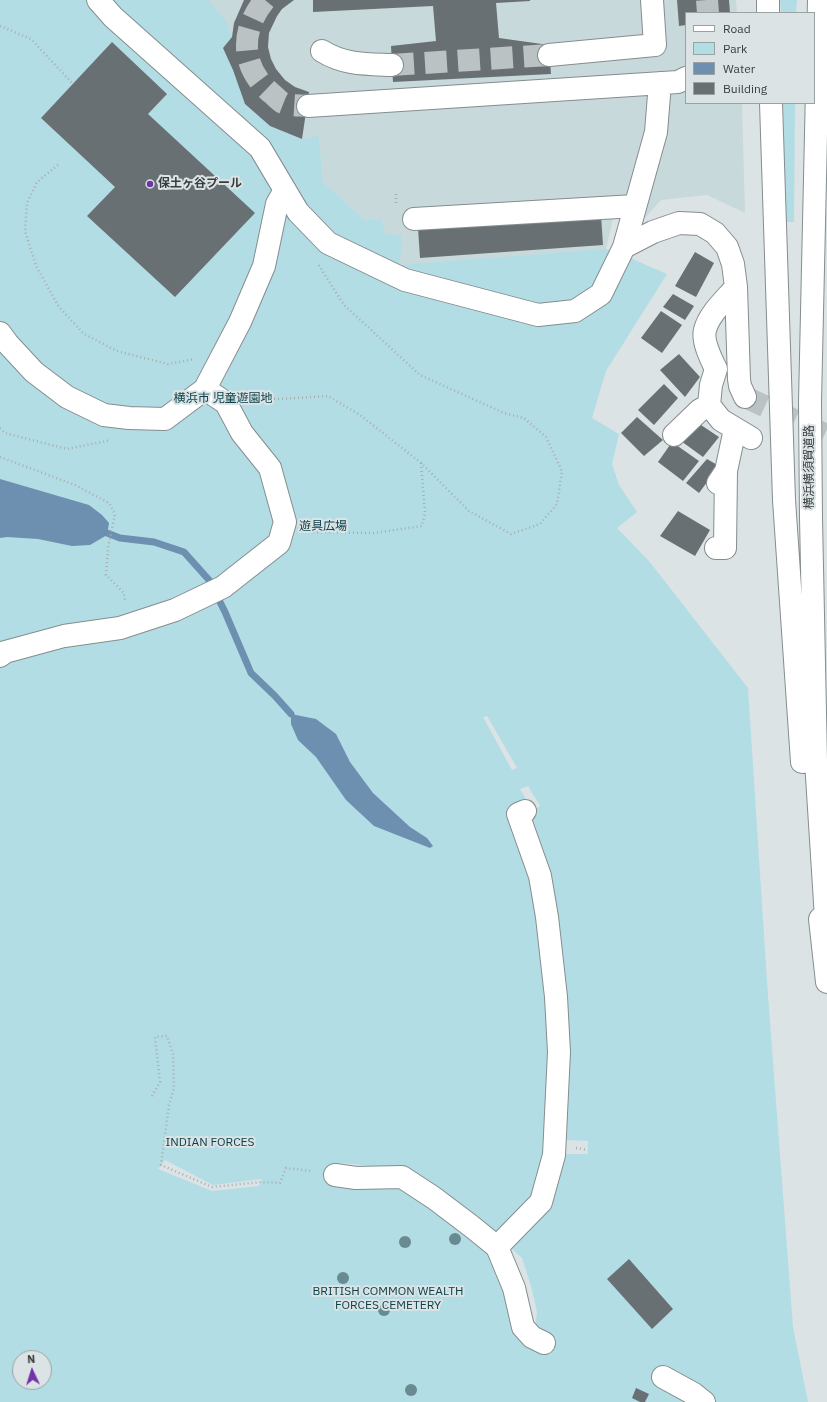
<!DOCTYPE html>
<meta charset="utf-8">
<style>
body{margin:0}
#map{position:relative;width:827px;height:1402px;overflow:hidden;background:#dbe3e5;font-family:"IBM Plex Sans",sans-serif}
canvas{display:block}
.legend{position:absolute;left:685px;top:12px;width:130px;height:92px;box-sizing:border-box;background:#dbe3e5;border:1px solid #9aa1a2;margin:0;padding:5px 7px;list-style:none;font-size:12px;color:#393d3d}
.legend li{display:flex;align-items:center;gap:8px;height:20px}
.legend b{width:20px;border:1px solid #9aa1a2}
.north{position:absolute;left:12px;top:1350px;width:40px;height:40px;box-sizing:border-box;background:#dbe3e5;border:1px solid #9aa1a2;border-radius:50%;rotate:356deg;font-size:11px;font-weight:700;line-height:16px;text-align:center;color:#393d3d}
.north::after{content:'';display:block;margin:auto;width:14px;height:18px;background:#7133a8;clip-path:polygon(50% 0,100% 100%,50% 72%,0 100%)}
</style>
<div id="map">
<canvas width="827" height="1402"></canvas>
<ul class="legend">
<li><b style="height:5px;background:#fff"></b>Road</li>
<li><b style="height:11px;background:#b3dde4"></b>Park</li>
<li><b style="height:11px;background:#6d8fb0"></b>Water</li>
<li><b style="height:11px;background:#697073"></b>Building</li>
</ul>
<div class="north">N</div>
</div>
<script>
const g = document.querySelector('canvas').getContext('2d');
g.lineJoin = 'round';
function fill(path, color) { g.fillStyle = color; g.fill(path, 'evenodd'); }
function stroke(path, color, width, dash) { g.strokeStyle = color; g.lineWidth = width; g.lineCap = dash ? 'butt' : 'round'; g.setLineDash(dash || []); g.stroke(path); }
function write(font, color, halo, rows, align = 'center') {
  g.font = font + ' "IBM Plex Sans","Noto Sans JP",sans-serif'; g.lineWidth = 4; g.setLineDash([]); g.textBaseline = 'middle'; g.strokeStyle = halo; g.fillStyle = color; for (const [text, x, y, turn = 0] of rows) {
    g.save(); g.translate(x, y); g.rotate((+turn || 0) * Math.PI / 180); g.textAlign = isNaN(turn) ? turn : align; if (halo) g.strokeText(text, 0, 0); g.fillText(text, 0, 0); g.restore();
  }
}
fill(new Path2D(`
 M208,0H736L737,13H686V103H742L745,213L707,195L661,200L643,220L613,218L603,263L400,265L384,234L365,220L323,182L319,137L302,139L270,126L245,104L223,48Z`), '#c8d9dc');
fill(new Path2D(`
 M0,0H208L226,21L232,37L233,70L245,104L270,126L302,139L319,136L323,182L365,220H381L385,234L402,235L400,265L606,249L621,254L667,274L606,371L592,418L619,434L612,464L619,485L637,512L617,528L649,561L748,688L767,982L793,1327L808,1402H0ZM487,716L517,768L512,770L483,717ZM528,786L540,806L527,815L529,804L520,789ZM561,1140L588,1141V1154H561ZM165,1160L213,1185L262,1179L259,1186L212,1191L158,1169ZM341,1163L401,1169L503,1241L522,1258L531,1286L537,1312L535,1331L481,1241L397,1179L331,1181ZM20,1358H44V1382H20Z
 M780,0H797L796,13H781Z
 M783,103H795L794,222H785Z`), '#b3dde4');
fill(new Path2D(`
 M0,479L89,505L102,515L109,523L107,535L90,545L72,546L38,539L7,537L0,538Z
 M291,714L316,719L336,734L350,762L373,793L410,827L427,838L433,846L430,848L374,826L346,800L316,757L298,740L291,724Z`), '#6d8fb0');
stroke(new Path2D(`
 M107,533L120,538L154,542L184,552L209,580L225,612L251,673L275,696L291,714`), '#6d8fb0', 7);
fill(new Path2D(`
 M244,0H294L282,9L277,16L269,33L268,47L271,59L276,69L285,80L295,87L309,92L302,139L270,126L245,104L233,70L223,48L232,37L234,23Z
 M313,0H530V1L496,3L499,38L549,45L551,74L393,82L391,46L436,41L433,6L313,12Z
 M677,0H729L730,13H686V25L679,26Z
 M112,42L167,94L148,114L255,213L175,297L87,216L115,187L41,118Z
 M601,215L603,245L420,258L418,228Z
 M695,252L714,263L696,297L675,286Z
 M673,294L694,306L685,320L663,307Z
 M661,311L682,325L662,353L641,338Z
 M679,354L700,377L685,397L660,370Z
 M664,384L678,398L654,425L638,410Z
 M637,417L663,440L644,456L621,433Z
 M698,423L719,437L703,457L681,441Z
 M672,442L699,461L683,481L658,462Z
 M707,459L719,466L699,493L686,483Z
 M678,511L710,530L695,556L660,536Z
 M629,1259L673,1309L652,1329L607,1279Z
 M636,1388L649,1394L645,1402H640L632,1398Z`), '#697073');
stroke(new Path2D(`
 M265,0C240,30 240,67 271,93C275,96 279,101 283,103C290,106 301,105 308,106
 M707,0L708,13
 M392,65L549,55
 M745,397L827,435`), '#bbc2c3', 22, [22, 11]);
const minor = new Path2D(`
 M98,0L113,17L260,148L298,212L328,243L405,280L538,315L575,311L601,294L624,247L653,232L679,223L700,224L715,233L727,247L733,264L736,287L739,379L740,386L745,397
 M322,51C344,65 367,64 392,65
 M549,55L655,45L652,0
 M308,106L678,82L686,78
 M414,219L635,206
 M624,247L656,132L660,83
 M736,287C725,300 709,314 705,330C702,341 711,359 716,369L711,385L709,405L721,420L751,438
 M0,333L8,344L34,372L67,397L104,415L129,418L165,419L205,389L208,383L240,322L264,266L277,204L285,190
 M674,435L700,410L709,405
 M718,483L726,471L735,429
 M716,548H725L726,471
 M0,656L5,652L64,636L120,628L175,610L223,587L279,543L285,522L270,468L242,433L226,403L205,389
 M335,1175L356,1178L402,1177L434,1198L471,1226L497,1247L514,1288L523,1327L532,1337L544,1343
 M497,1247L541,1202L554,1155L559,1052L556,997L547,917L540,876L518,814L525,811
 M663,1377L694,1394L704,1402`);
const highway = new Path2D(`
 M768,0V13
 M819,0L810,402L811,518L816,761L827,934
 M771,103L784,500L802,762
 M820,919L827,982`);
stroke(minor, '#858d8e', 24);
stroke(highway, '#858d8e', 24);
stroke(new Path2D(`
 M0,26L31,39L73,84
 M58,165L37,182L27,203L25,231L36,266L59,307L84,334L117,351L168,364L195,359
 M396,194V205
 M250,399H280L328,396L360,415L421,463L469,511L511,534L540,524L557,504L562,471L546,437L524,418L504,413L420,375L344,305L318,264
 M0,428L5,433L67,449L111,440
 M0,457L75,485L109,503L115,514L108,548L106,575L124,593L125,602
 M305,532L374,533L422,526L425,513L421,463
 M152,1096L160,1082L155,1037L167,1036L173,1054L174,1088L169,1105L161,1165L212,1187L261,1182L280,1183L286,1168L313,1171
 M576,1148L588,1150`), '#a8aeb0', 2.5, [1, 3]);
stroke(minor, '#fff', 22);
stroke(highway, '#fff', 22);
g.fillStyle = '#688a90';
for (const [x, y] of [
 [455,1239],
 [405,1242],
 [343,1278],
 [384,1310],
 [411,1390]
]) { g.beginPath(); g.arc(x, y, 6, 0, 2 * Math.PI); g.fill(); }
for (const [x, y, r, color] of [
 [150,184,4,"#7133a8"]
]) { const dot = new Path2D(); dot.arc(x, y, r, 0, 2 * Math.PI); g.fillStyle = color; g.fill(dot); stroke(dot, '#dbe3e5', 1.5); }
write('bold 12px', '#393d3d', '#dbe3e5', [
 ["保土ヶ谷プール",158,184]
], 'left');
write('12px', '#0a424a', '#dbe3e5', [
 ["横浜市 児童遊園地",223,399],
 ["遊具広場",323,527],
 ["INDIAN FORCES",210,1143],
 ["BRITISH COMMON WEALTH",388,1292],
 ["FORCES CEMETERY",388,1306]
]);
write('12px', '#393d3d', '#dbe3e5', [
 ["横浜横須賀道路",810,467,-90]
]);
</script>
